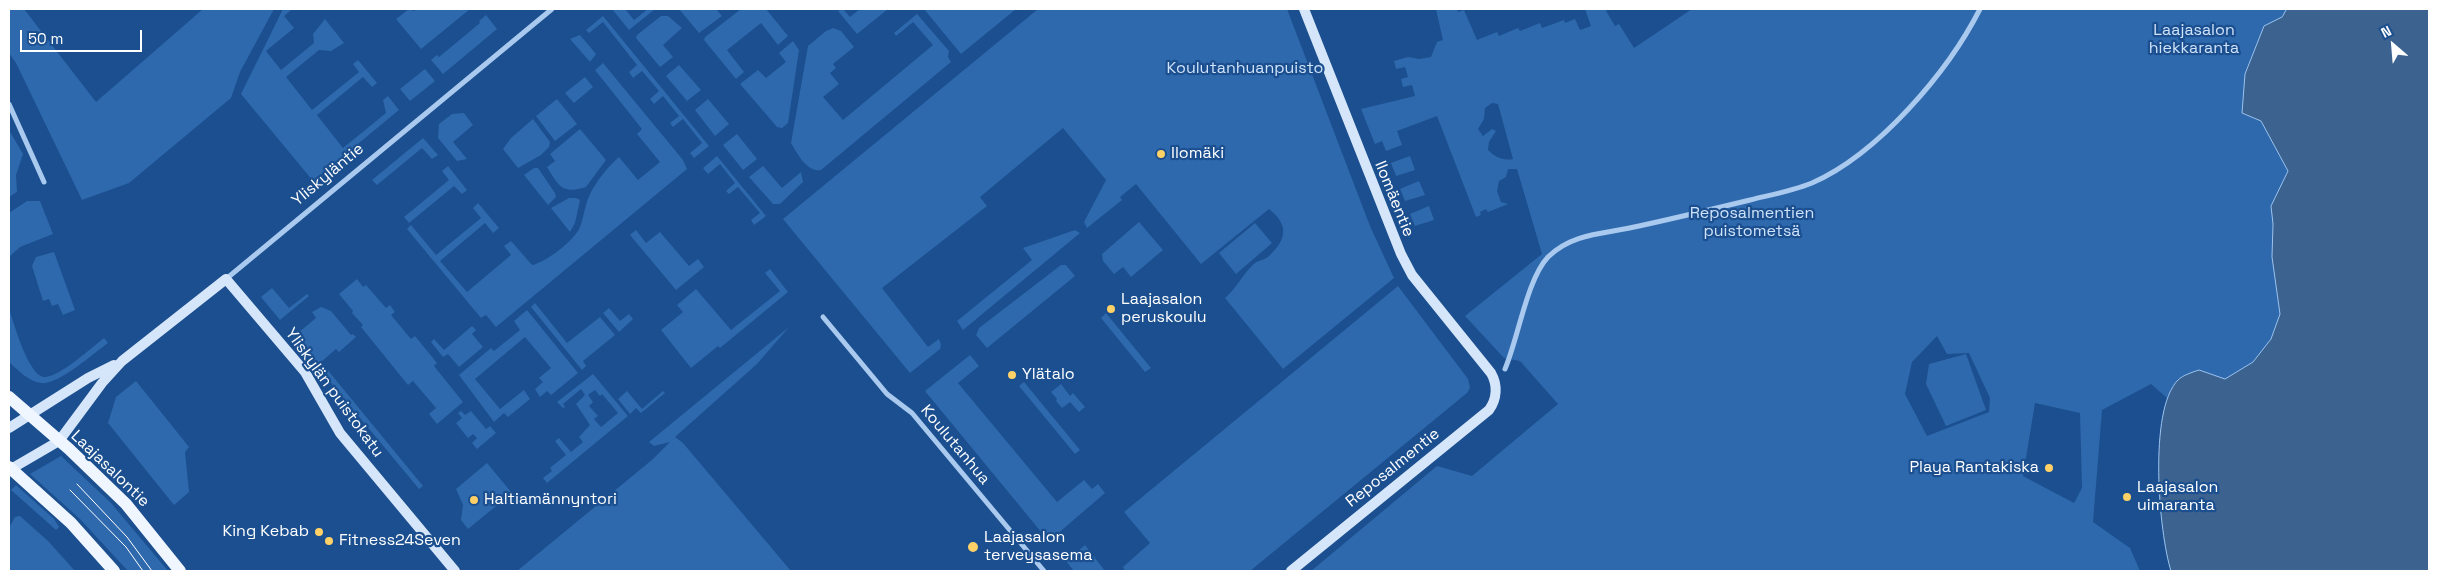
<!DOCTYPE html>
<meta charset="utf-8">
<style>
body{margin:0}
#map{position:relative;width:2438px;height:580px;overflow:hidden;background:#1b4f8f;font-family:"Space Grotesk",sans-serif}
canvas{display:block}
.frame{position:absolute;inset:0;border:10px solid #fff;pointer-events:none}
.north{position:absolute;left:2368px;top:20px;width:50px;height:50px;-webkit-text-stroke:4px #1b4f8f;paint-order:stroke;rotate:333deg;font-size:14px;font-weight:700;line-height:20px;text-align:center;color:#fff}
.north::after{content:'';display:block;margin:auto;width:18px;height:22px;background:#fff;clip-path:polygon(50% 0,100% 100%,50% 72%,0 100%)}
.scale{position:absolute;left:20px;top:30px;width:122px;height:22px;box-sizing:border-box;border:2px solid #fff;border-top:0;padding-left:6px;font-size:15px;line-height:18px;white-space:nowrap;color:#fff;-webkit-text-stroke:4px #1b4f8f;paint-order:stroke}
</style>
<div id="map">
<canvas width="2438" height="580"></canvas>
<div class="frame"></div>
<div class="north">N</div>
<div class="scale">50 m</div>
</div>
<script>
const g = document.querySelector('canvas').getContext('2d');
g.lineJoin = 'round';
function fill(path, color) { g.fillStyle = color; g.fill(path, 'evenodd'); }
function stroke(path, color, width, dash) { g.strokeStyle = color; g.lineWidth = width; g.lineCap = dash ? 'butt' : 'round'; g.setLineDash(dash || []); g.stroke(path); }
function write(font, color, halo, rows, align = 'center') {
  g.font = font + ' "Space Grotesk",sans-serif'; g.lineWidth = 4.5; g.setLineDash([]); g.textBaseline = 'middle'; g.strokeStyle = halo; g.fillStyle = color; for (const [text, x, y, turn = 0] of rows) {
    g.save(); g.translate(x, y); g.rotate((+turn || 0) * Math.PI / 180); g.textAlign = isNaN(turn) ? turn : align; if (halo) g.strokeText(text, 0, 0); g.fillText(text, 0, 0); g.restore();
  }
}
fill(new Path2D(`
 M9,9H24L96,102L203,9H274L240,72L231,98L129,183L82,200L16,63L9,53Z
 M283,9H292L284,16L294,28L266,51L281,70L314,43L313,34L325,19L344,43L331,51L319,50L286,77L312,110L359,72L353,64L358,60L377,83L372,87L363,77L317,115L343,148L386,113L383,100L388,96L399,110L313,181L241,94Z
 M409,9L414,11L417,9H470L421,49L396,19Z
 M612,9H625L634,20L648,9H655L629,30Z
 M679,9H716L722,16L699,33Z
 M741,9H766L788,36L778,45L761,23L727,50L744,72L736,79L704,40L705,37Z
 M843,9L850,17L860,9H888L857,34L838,11Z
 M924,9H1016L961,54Z
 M1038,9H1287L1370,226L1394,278L1283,369L1225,298C1237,288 1243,273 1255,263C1259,260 1265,260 1269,256C1287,239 1289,225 1269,209L1201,264L1136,184L1120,197L1122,200L1087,228L1084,222L1106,180L1063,128L980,197L987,206L882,288L928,347L939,339L941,345L940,349L910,373L783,219Z
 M1436,9H1457L1458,12L1464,10L1477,40L1497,32L1499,36L1518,28L1520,31L1540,23L1542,28L1564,20L1565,23L1575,19L1580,30L1591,26L1585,9H1608L1606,11L1615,26L1619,24L1634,48L1692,9H2287L2282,17L2264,26L2245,73L2242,113L2261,121L2288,171L2271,206L2273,224L2272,257L2280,314L2271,339L2253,362L2225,379L2199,370L2178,379L2167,398L2151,384L2102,410L2093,522L2130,548L2140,571H1311L1437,466L1472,476L1558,404L1520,361L1504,358L1465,316L1542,254L1517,169H1508L1506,177L1499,181L1497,191L1501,202L1508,204L1488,212L1486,209L1480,212L1481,215L1476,217L1437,116L1397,131L1402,145L1386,151L1382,141L1375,144L1361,109L1415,96L1412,85L1403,87L1401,79L1408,77L1405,67L1396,69L1394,61L1408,57L1419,59L1431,57L1437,42L1443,40ZM1492,103L1498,104L1513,159C1503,161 1495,157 1488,150L1489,142L1496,131L1492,129L1483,136L1478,129L1484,119L1485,108ZM1937,336L1947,354L1969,353L1990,398L1989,412L1927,436L1905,394L1912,362ZM2035,403L2080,413L2082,488L2074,503L2023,476Z
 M917,14L949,51L948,57L951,62L821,170C807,173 797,153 791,143L808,46L826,31L833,28L841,31L854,47L833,64L836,68L830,73L839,84L823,97L843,120L933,45L913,22L896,36L894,33Z
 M486,15L497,29L443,74L431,60L437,55L439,57L480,23L479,21Z
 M603,16L709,146L694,158L690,153L702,143L683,119L673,127L670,123L679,116L663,96L654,104L650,99L659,91L642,71L633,78L629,72L637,65L603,22L589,33L586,30Z
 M661,16H668L682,28L663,45L673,57L660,67L636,38L637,35Z
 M580,35L596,54L590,62L570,39Z
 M793,41L799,50L788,123L782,128L777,127L740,84L758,70L766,78L786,62L779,53Z
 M603,63L683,160L687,169L496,327L486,315L481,318L407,229L411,225L436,255L481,218L473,208L478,203L499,228L493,233L485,223L440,261L467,292L511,255L504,246L511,241L532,265C545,263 575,240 580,227C584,217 585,204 590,194C598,179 607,168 619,157L638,180L660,162L637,134L642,129L595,70Z
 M679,65L701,90L687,101L666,76Z
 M425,69L435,81L410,101L400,89Z
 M585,77L593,87L574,103L565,93Z
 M557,99L577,124L555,141L536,116Z
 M708,99L729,124L715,136L695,110Z
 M464,113L473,125L453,142L467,159L457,161L438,138L439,124L452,114Z
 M533,119L550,142L549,147L541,155L518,168L503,149L511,138Z
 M580,129L606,160L586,187C562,195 558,185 547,167L555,161L550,154Z
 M9,130L23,154L16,175L17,192L9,197Z
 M737,134L757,159L743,170L723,145Z
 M423,138L438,155L432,159L422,148L377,185L372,180Z
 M717,156L766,216L754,225L751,220L760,213L738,187L729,194L726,191L735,183L720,164L708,174L703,168Z
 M1410,156L1415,170L1396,176L1391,163Z
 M448,166L467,190L462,194L454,186L409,223L404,217L449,180L442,171Z
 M763,166L782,188L801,172L803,182L780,204H773L749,177Z
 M534,168H538L555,193L556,197L548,205L524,175Z
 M1419,181L1425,195L1405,201L1400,189Z
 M569,198H576L580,200L575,223L570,232L551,208Z
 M27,201H40L53,234L20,247L9,257V213Z
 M1429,206L1434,220L1415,226L1410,214Z
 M1139,222L1163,250L1131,277L1123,267L1114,274L1103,261L1102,254Z
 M1255,223L1272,243L1236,274L1219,253Z
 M636,230L646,243L660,232L689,266L698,259L704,267L676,290L630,235Z
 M1075,230L1080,233L963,330L957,321L1032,260L1023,248Z
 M54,252L75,310L63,315L58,304L52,306L49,299L43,301L32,266L36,257Z
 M1061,265H1066L1075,276L987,348L976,335L979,328Z
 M770,269L788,292L720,348L718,346L691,368L661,330L683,312L677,305L696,289L731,330L780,291L765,273Z
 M357,279L363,287L366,285L386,308L390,305L395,312L391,315L411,339L415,336L437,363L434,366L463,402L437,424L429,414L436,408L413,381L408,385L361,327L363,325L352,313L353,311L339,294Z
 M1398,286L1468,379L1470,388L1467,393L1250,571H1125L1123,567L1150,543L1124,512Z
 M272,288L289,308L307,294L309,296L280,320L261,297Z
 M535,303L567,343L600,317L615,335L583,361L586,366L582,370L531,307Z
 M321,307L331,311L351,335L353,334L356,337L339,352L336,349L321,362L423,486L419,489L293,337L316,318L312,312Z
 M609,308L620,321L629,314L633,319L619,332L603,313Z
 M9,309C14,323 29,379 46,377C62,375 91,348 104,338L108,343C94,353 57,386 41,383C28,381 19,371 9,362Z
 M527,310L578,373L551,395L547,391L540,397L535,389L543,382L539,378L551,368L525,337L475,379L500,409L524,390L530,399L508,417L504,413L494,422L459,375L491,348L494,351L520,330L514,321Z
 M1106,313L1151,368L1145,372L1101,318Z
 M472,326L476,330L472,334L483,347L459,367L448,354L443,357L431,342L434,339L444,350Z
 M789,327L757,364L675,437L683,443L791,571H517L653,459L670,442L654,446L649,442Z
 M1966,354L1986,410L1946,426L1926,384L1929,364Z
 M970,355L979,366L958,383L1057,502L1084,480L1092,489L1098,484L1105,493L1055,536L1049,537L1042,533L925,391Z
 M593,374L628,416L547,483L543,478L552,471L550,468L566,455L555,441L559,438L571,452L583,442L579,437L590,425L576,404L585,395L581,389L563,404L565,407L563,408L557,402ZM595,390L600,396L602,394L618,413L601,427L594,419L598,416L589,406L593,402L588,395Z
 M136,381L189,447L185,452L189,492L174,505L108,423L116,397Z
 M1024,382L1080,450L1075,454L1019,386Z
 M1061,384L1070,396L1073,393L1085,407L1079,412L1070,402L1062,408L1056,401L1057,399L1051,392Z
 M627,391L642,409L663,391L665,393L641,413L636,408L630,414L618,399Z
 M461,411L465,415L471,411L486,429L490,426L496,433L477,449L472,443L477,438L473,434L468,438L456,423L462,418L458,413Z
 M61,456L111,503L168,571H128L80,519L30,474Z
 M487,463L512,493L468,529L461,520L463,505L456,489Z
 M16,485L54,519L59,527L56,530L11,490Z
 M20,516L48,541L75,571H9V528L15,517Z
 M1085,545L1105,571H1074L1066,561Z`), '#2e69ad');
const water = new Path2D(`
 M2287,9H2429V571H2171C2159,533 2148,410 2178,380C2183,375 2193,372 2199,370L2225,379L2253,362L2271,339L2280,314L2272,257L2273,224L2271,206L2288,171L2261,121L2242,113L2245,74L2264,26L2282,17Z`);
fill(water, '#3c6290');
stroke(water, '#9cc4f0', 1);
stroke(new Path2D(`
 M9,104L44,182
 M226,279L552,9
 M823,317L887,394L912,413L1044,571
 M1505,369C1518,339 1527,279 1548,257C1573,232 1607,234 1639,226C1676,218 1713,209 1750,200C1770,195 1792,191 1812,183C1878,154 1948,72 1980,9`), '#a9c9ee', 5);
stroke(new Path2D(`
 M9,428L88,378L114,365
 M11,469L59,441L102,383L122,361L226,279L305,372L340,433L455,571
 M1291,571L1489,410C1497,399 1498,385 1491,373L1412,275L1401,254L1304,9`), '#d6e6fa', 10);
stroke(new Path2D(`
 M9,397L69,449L126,504L180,571
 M9,467L71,523L114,571`), '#f0f6ff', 12);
stroke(new Path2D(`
 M77,484L127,537L152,571
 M70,490L126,547L143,571`), '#fff', 1);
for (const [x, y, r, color] of [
 [1161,154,5,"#ffd166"],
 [1111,309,5,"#ffd166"],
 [1012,375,5,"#ffd166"],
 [2049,468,5,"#ffd166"],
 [2127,497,5,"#ffd166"],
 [474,500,5,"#ffd166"],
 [319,532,5,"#ffd166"],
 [329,541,5,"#ffd166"],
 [973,547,6,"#ffd166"]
]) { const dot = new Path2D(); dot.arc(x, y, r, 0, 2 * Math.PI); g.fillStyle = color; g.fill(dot); stroke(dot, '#1b4f8f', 2); }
write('16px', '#cfe3fa', '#1b4f8f', [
 ["Laajasalon",2194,31],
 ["hiekkaranta",2194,49],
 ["Koulutanhuanpuisto",1245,69],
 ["Reposalmentien",1752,214],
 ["puistometsä",1752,232]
]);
write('16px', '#fff', '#1b4f8f', [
 ["Ilomäki",1171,154],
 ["Laajasalon",1121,300],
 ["peruskoulu",1121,318],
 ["Ylätalo",1022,375],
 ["Playa Rantakiska",2039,468,"right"],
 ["Laajasalon",2137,488],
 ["uimaranta",2137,506],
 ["Haltiamännyntori",484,500],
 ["King Kebab",309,532,"right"],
 ["Laajasalon",984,538],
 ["terveysasema",984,556],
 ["Fitness24Seven",339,541]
], 'left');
write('16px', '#fff', '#1b4f8f', [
 ["Yliskyläntie",328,175,-40],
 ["Ilomäentie",1394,199,68],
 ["Yliskylän puistokatu",334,393,54],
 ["Koulutanhua",955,445,50],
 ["Reposalmentie",1393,468,-39],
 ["Laajasalontie",110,469,44]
]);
</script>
